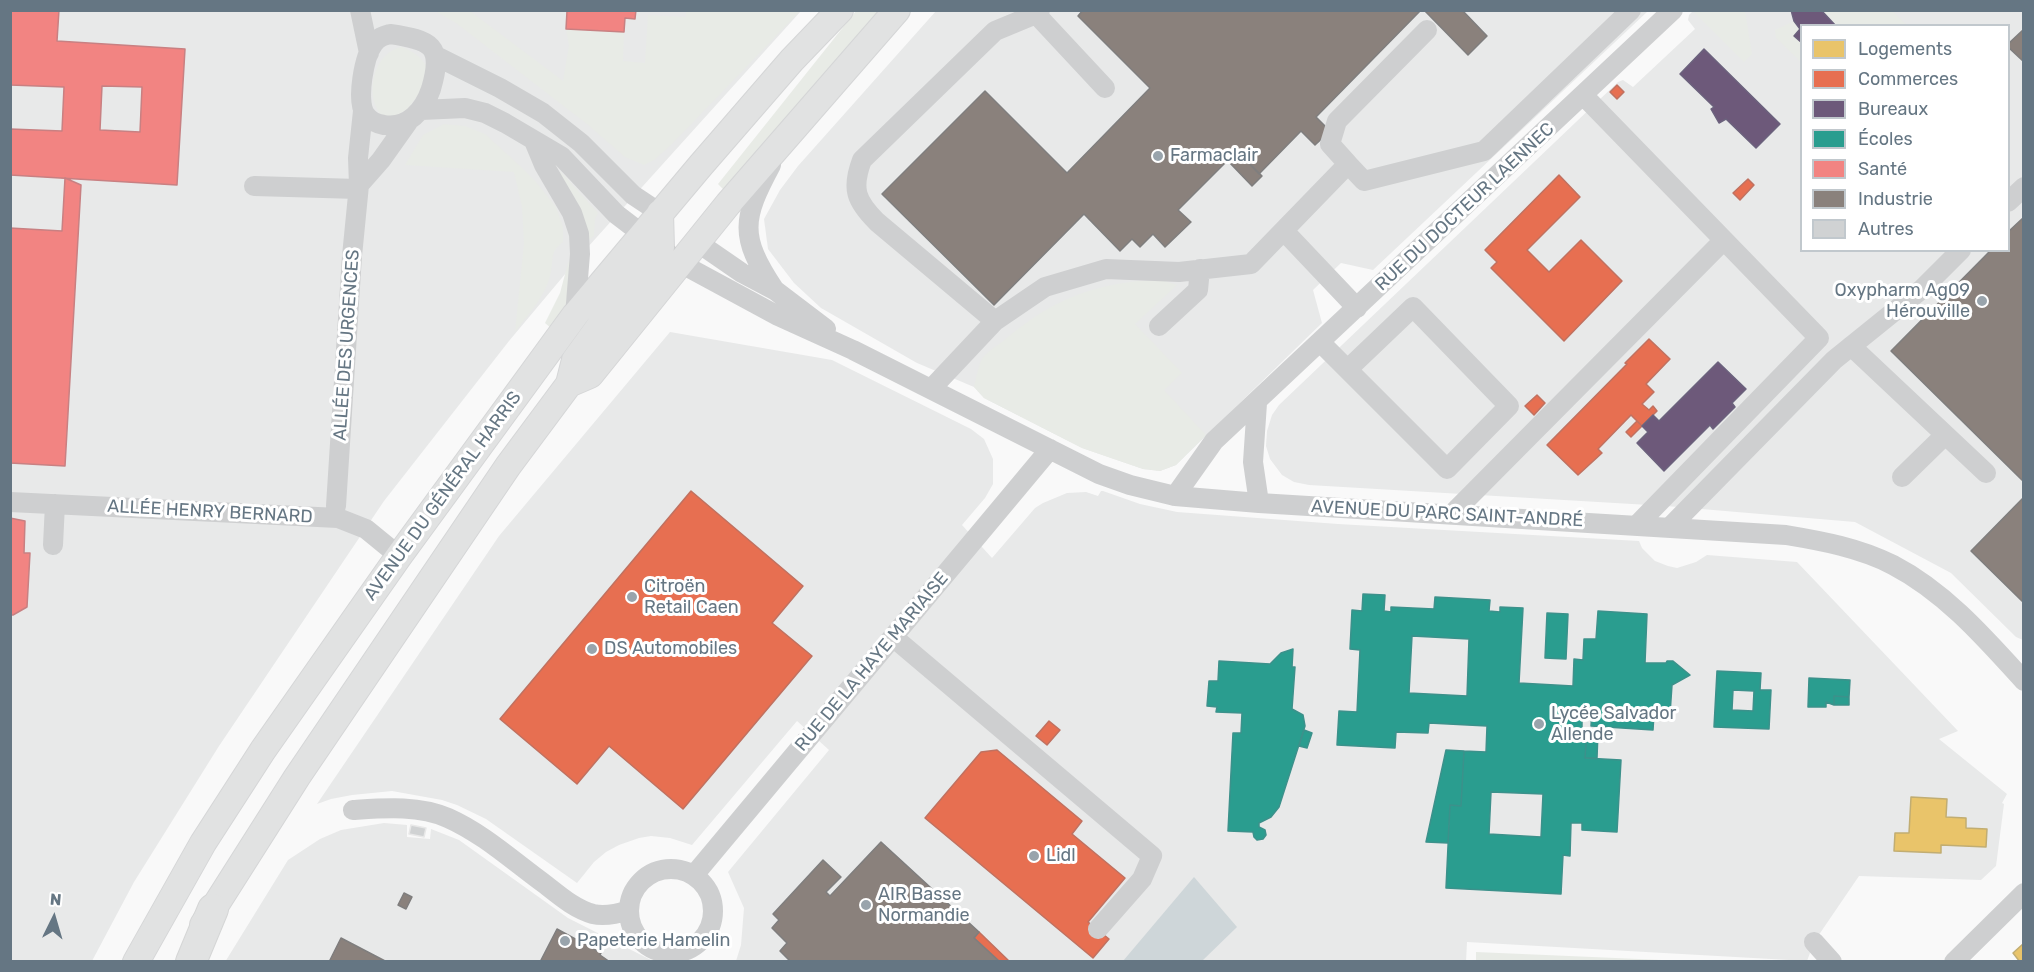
<!DOCTYPE html>
<meta charset="utf-8">
<style>
body{margin:0}
#map{position:relative;width:2034px;height:972px;overflow:hidden;background:#f9f9f9;font-family:Rubik,sans-serif}
canvas{display:block}
.frame{position:absolute;inset:0;border:12px solid #657683;pointer-events:none}
.legend{position:absolute;left:1800px;top:24px;width:210px;height:228px;box-sizing:border-box;background:#fff;border:2px solid #c1c8cd;margin:0;padding:8px 10px;list-style:none;font-size:18px;color:#657683}
.legend li{display:flex;align-items:center;gap:12px;height:30px}
.legend b{width:30px;border:2px solid #c1c8cd}
.north{position:absolute;left:24px;top:888px;width:60px;height:60px;-webkit-text-stroke:4px #fff;paint-order:stroke;rotate:5deg;font-size:16px;font-weight:700;line-height:24px;text-align:center;color:#657683}
.north::after{content:'';display:block;margin:auto;width:21px;height:27px;background:#657683;clip-path:polygon(50% 0,100% 100%,50% 72%,0 100%)}
</style>
<div id="map">
<canvas width="2034" height="972"></canvas>
<div class="frame"></div>
<ul class="legend">
<li><b style="height:16px;background:#e9c46a"></b>Logements</li>
<li><b style="height:16px;background:#e76f51"></b>Commerces</li>
<li><b style="height:16px;background:#6d597a"></b>Bureaux</li>
<li><b style="height:16px;background:#2a9d8f"></b>Écoles</li>
<li><b style="height:16px;background:#f28482"></b>Santé</li>
<li><b style="height:16px;background:#8a817c"></b>Industrie</li>
<li><b style="height:16px;background:#d0d2d3"></b>Autres</li>
</ul>
<div class="north">N</div>
</div>
<script>
const g = document.querySelector('canvas').getContext('2d');
g.lineJoin = 'round';
function fill(path, color) { g.fillStyle = color; g.fill(path, 'evenodd'); }
function stroke(path, color, width, dash) { g.strokeStyle = color; g.lineWidth = width; g.lineCap = dash ? 'butt' : 'round'; g.setLineDash(dash || []); g.stroke(path); }
function write(font, color, halo, rows, align = 'center') {
  g.font = font + ' Rubik,sans-serif'; g.lineWidth = 6; g.setLineDash([]); g.textBaseline = 'middle'; g.strokeStyle = halo; g.fillStyle = color; for (const [text, x, y, turn = 0] of rows) {
    g.save(); g.translate(x, y); g.rotate((+turn || 0) * Math.PI / 180); g.textAlign = isNaN(turn) ? turn : align; if (halo) g.strokeText(text, 0, 0); g.fillText(text, 0, 0); g.restore();
  }
}
fill(new Path2D(`
 M10,11H801L587,248L509,341L384,501L219,746L134,882L92,961H11Z
 M936,11H1648L1373,270L1341,263L1313,290L1322,323L1176,465L1160,471L1143,469L1082,448L984,398L974,387L917,363L821,308L794,283L768,249L764,219L780,190L798,166Z
 M1693,11H2023V640L2016,637L1951,573L1855,522L1666,506L1309,485L1294,482L1282,475L1270,459L1266,446L1267,431L1272,415L1279,405L1618,82L1623,80L1633,87L1695,29L1688,20L1689,15ZM1802,26H2008V250H1802Z
 M670,332L832,360L971,429L984,439L993,459V484L985,498L962,525L992,558L1035,508L1043,503L1067,493L1086,492L1098,496L1101,491H1103L1140,504L1177,512L1338,524L1639,541L1642,548L1655,561L1668,566L1677,568L1696,562L1707,555L1797,562L1958,731L1939,739L2007,794L2002,803L2004,804L1996,866L1981,880L1859,876L1814,942L1807,961L1467,942L1466,962L736,961L741,945L744,908L728,872L829,750L797,721L692,845L670,838L651,836L639,838L619,845L606,852L594,862L577,883L486,819L457,805L442,800L392,791L352,795L331,799L317,804L499,536Z
 M384,823L407,825V837L430,839L431,829L459,840L568,918L653,961L225,962L288,860L320,839L341,830Z`), '#e8e9e9');
fill(new Path2D(`
 M686,11H800L671,145L654,160L644,165L625,157L587,124L456,23L435,11H470L563,81L569,45L566,29L624,32L623,61L645,63L648,15L686,17Z
 M856,11H881L724,190L718,184Z
 M1693,11H1745L1752,54L1744,62Z
 M1821,11H1892L1907,25H1836Z
 M1794,21L1800,29L1794,36L1801,43V62L1776,38L1775,30Z
 M401,47C414,51 432,63 427,80C426,86 421,91 417,96C412,104 406,112 397,115C393,117 388,117 383,117C363,97 373,53 401,47Z
 M444,124L465,126L485,134L519,165L536,182L556,207L563,227V242C550,252 554,256 551,271C547,295 529,313 515,332L524,243L522,207L514,172L405,165L423,135Z
 M561,172L598,213L595,219L594,236L590,239L587,236L559,173Z
 M572,259L566,304L552,329L545,323L560,293L568,263Z
 M1138,281H1164L1177,285L1135,324L1182,373L1164,390L1206,435L1176,465L1160,471L1143,469L1082,448L984,398L974,387C976,379 978,368 981,361C985,353 995,347 1002,342C1046,305 1080,288 1138,281Z
 M1476,952L1662,960V961H1476Z`), '#e8ebe6');
fill(new Path2D(`
 M1194,877L1237,927L1202,961H1123Z`), '#ced6d9');
const homes = new Path2D(`
 M1911,797L1947,799L1946,817L1966,818V828L1987,829L1986,847L1941,845V853L1894,851L1895,833H1909Z
 M2024,943V962H2020L2013,953Z`);
fill(homes, '#e9c46a');
stroke(homes, '#c1ad72', 1.5);
const shops = new Path2D(`
 M1617,85L1624,92L1617,99L1610,92Z
 M1559,175L1580,197L1527,250L1549,272L1581,240L1622,281L1564,341L1491,268L1497,262L1485,250Z
 M1748,179L1754,185L1740,200L1733,193Z
 M1649,339L1670,359L1646,384L1654,392L1642,404L1649,410L1653,406L1657,411L1642,426L1631,415L1598,449L1602,453L1578,475L1547,445L1627,364L1625,363Z
 M1537,395L1545,403L1534,415L1525,406Z
 M1637,421L1642,426L1631,437L1626,432Z
 M691,491L803,586L772,623L812,656L683,809L609,746L577,784L500,719Z
 M1049,721L1060,730L1047,745L1036,736Z
 M997,750L1082,821L1072,834L1125,878L1088,922L1109,939L1093,958L925,818L981,752Z
 M979,932L1010,962H1000L974,938Z`);
fill(shops, '#e76f51');
stroke(shops, '#c07160', 1.5);
const offices = new Path2D(`
 M1791,10H1821L1836,26H1802V43L1794,36L1800,29L1794,21Z
 M1704,49L1780,124L1756,148L1726,119L1719,123L1711,109L1714,107L1680,74Z
 M1718,362L1746,389L1732,403L1735,407L1713,429L1710,425L1664,471L1637,443L1648,432L1642,426L1653,415L1659,421Z`);
fill(offices, '#6d597a');
stroke(offices, '#6b627d', 1.5);
const schools = new Path2D(`
 M1363,594L1385,595L1384,611L1391,612V607L1434,609L1435,597L1490,600L1489,611L1500,612V607L1523,608L1519,683L1573,686L1574,659L1583,660L1584,639H1596L1598,611L1647,614L1645,663H1666L1667,661H1673L1690,675L1672,685L1670,714H1654L1653,730L1591,726L1592,710H1582V731H1587L1585,758L1621,760L1617,832L1582,830V823H1571L1570,856L1563,855L1561,894L1446,888L1450,805L1461,806L1464,751L1486,752L1487,726L1429,723L1428,733L1396,732L1395,748L1337,745L1339,711L1357,712L1360,650L1350,649L1352,610L1362,611ZM1412,636L1469,639L1467,696L1409,693ZM1491,792L1543,794L1541,837L1489,834Z
 M1547,613L1568,614L1566,659L1545,658Z
 M1293,649L1292,667H1295L1292,709L1303,715L1305,726L1279,807L1271,817L1259,823V827L1265,830L1266,835L1263,839L1257,840L1254,837L1253,832L1228,831L1233,733H1241L1242,713L1216,712L1217,707L1207,706L1209,681H1218L1219,661L1270,664L1281,653Z
 M1717,671L1761,673L1760,690H1771L1769,729L1714,727ZM1733,690L1754,691L1753,711L1732,710Z
 M1809,678L1850,680L1849,697L1834,696V705L1826,702V707H1808Z
 M1834,696L1849,697V705H1834Z
 M1304,730L1312,733L1307,748L1299,746Z
 M1587,731L1598,732L1597,758H1585Z
 M1446,750L1464,751L1461,806L1450,805L1448,843L1426,842Z`);
fill(schools, '#2a9d8f');
stroke(schools, '#3c918b', 1.5);
const health = new Path2D(`
 M10,10H59L57,41L185,49L177,185L10,175V129L62,131L64,87L10,85ZM102,86L142,87L140,132L100,130Z
 M636,10L635,19L625,18L624,32L566,29L567,11H555Z
 M65,178L81,185L65,466L10,463V228L62,231Z
 M10,518L25,521L24,553H30L27,607L13,615H10Z`);
fill(health, '#f28482');
stroke(health, '#c88082', 1.5);
const industry = new Path2D(`
 M1083,10H1421L1316,117L1330,131L1315,145L1301,131L1259,174L1237,151L1178,210L1191,222L1165,247L1153,234L1140,247L1132,239L1120,251L1084,214L994,305L882,194L985,91L1067,173L1150,88L1078,16Z
 M1424,10H1462L1487,36L1468,55Z
 M2024,29V62L2008,47V44Z
 M1237,151L1262,176L1252,186L1228,161Z
 M2024,217V482L1891,351L1991,250H2008V232Z
 M2024,497V603L1971,551Z
 M881,842L979,932L974,938L1000,962H791L780,951L787,943L772,928L779,920L773,914L823,860L841,877L826,892L830,896Z
 M404,893L412,897L406,909L398,905Z
 M557,929L601,953L600,955L610,962H540Z
 M341,938L387,962H329Z`);
fill(industry, '#8a817c');
stroke(industry, '#7f7e7e', 1.5);
const building = new Path2D(`
 M411,825L426,828L424,837L409,834Z`);
fill(building, '#d0d2d3');
stroke(building, '#e8e8e8', 1.5);
const major = new Path2D(`
 M569,384L590,375L728,204L897,10
 M203,925L297,777L508,466L569,384L575,360L627,288L661,248L660,213
 M136,962L203,843L263,750L399,556L575,315L701,165L792,60L840,10`);
const highway = new Path2D(`
 M191,962L213,909`);
stroke(major, '#d5d6d7', 28);
stroke(highway, '#d5d6d6', 32);
stroke(new Path2D(`
 M360,10L369,53
 M1036,14L1105,88
 M390,34C431,40 444,45 431,89C424,110 408,129 384,125C377,124 369,120 365,114C356,100 364,56 374,43C379,37 383,36 390,34Z
 M436,56L500,88L543,113L581,143L633,195L660,213
 M1583,95L1819,338L1637,525
 M421,110L465,108L485,113L505,123L561,156L616,214L680,263L778,316L853,350L1099,474L1130,485L1175,496L1259,503L1786,535C1822,541 1860,548 1893,565C1945,592 1985,638 2024,681
 M534,141L544,165L572,213L579,234L580,254L575,315
 M1348,164L1330,144L1337,121L1427,30
 M771,165C742,219 739,236 774,289
 M359,185L381,160L408,122
 M254,186L358,189
 M2008,202L2024,187
 M1284,231L1357,308
 M697,242L742,273L776,291L826,329
 M995,321L877,222C856,201 851,189 862,160L995,31L1036,14L1040,10
 M1159,326L1198,290L1200,269
 M1321,343L1447,469L1509,406L1413,307L1348,369
 M1851,346L1986,473
 M931,389L995,321L1045,287L1106,269L1179,272L1251,264L1348,164L1364,181L1484,151L1631,10
 M1257,403L1253,462L1259,503
 M1902,477L1945,435
 M1175,496L1214,441L1673,10
 M10,502L338,518L366,529L399,556
 M336,506L352,256L359,185L358,158L363,111
 M1452,514L1724,240
 M1669,528L1834,360L1922,289L1961,250
 M53,545L55,504
 M893,637L1152,856L1142,879L1098,929
 M353,810C384,808 419,805 448,818C484,834 514,862 546,885C560,896 575,909 593,914C605,917 617,914 629,910
 M629 911a42 42 0 1 1 84 0a42 42 0 1 1-84 0Z
 M694,875L1050,449
 M1814,942L1832,962
 M1954,962L2024,893`), '#cecfd0', 20);
stroke(major, '#e1e2e2', 26);
stroke(highway, '#e1e2e2', 30);
for (const [x, y, r, color] of [
 [1158,156,6,"#99a4ac"],
 [1982,301,6,"#99a4ac"],
 [632,597,6,"#99a4ac"],
 [592,649,6,"#99a4ac"],
 [1539,724,6,"#99a4ac"],
 [1034,856,6,"#99a4ac"],
 [866,905,6,"#99a4ac"],
 [565,941,6,"#99a4ac"]
]) { const dot = new Path2D(); dot.arc(x, y, r, 0, 2 * Math.PI); g.fillStyle = color; g.fill(dot); stroke(dot, '#fff', 2); }
write('18px', '#657683', '#fff', [
 ["Farmaclair",1170,156],
 ["Oxypharm Ag09",1970,291,"right"],
 ["Hérouville",1970,312,"right"],
 ["Citroën",644,587],
 ["Retail Caen",644,608],
 ["DS Automobiles",604,649],
 ["Lycée Salvador",1551,714],
 ["Allende",1551,735],
 ["Lidl",1046,856],
 ["AIR Basse",878,895],
 ["Normandie",878,916],
 ["Papeterie Hamelin",577,941]
], 'left');
write('18px', '#657683', '#fff', [
 ["RUE DU DOCTEUR LAENNEC",1465,207,-43],
 ["ALLÉE DES URGENCES",347,345,-86],
 ["AVENUE DU GÉNÉRAL HARRIS",443,496,-54],
 ["ALLÉE HENRY BERNARD",210,512,3],
 ["AVENUE DU PARC SAINT-ANDRÉ",1447,514,3],
 ["RUE DE LA HAYE MARIAISE",872,662,-50]
]);
</script>
